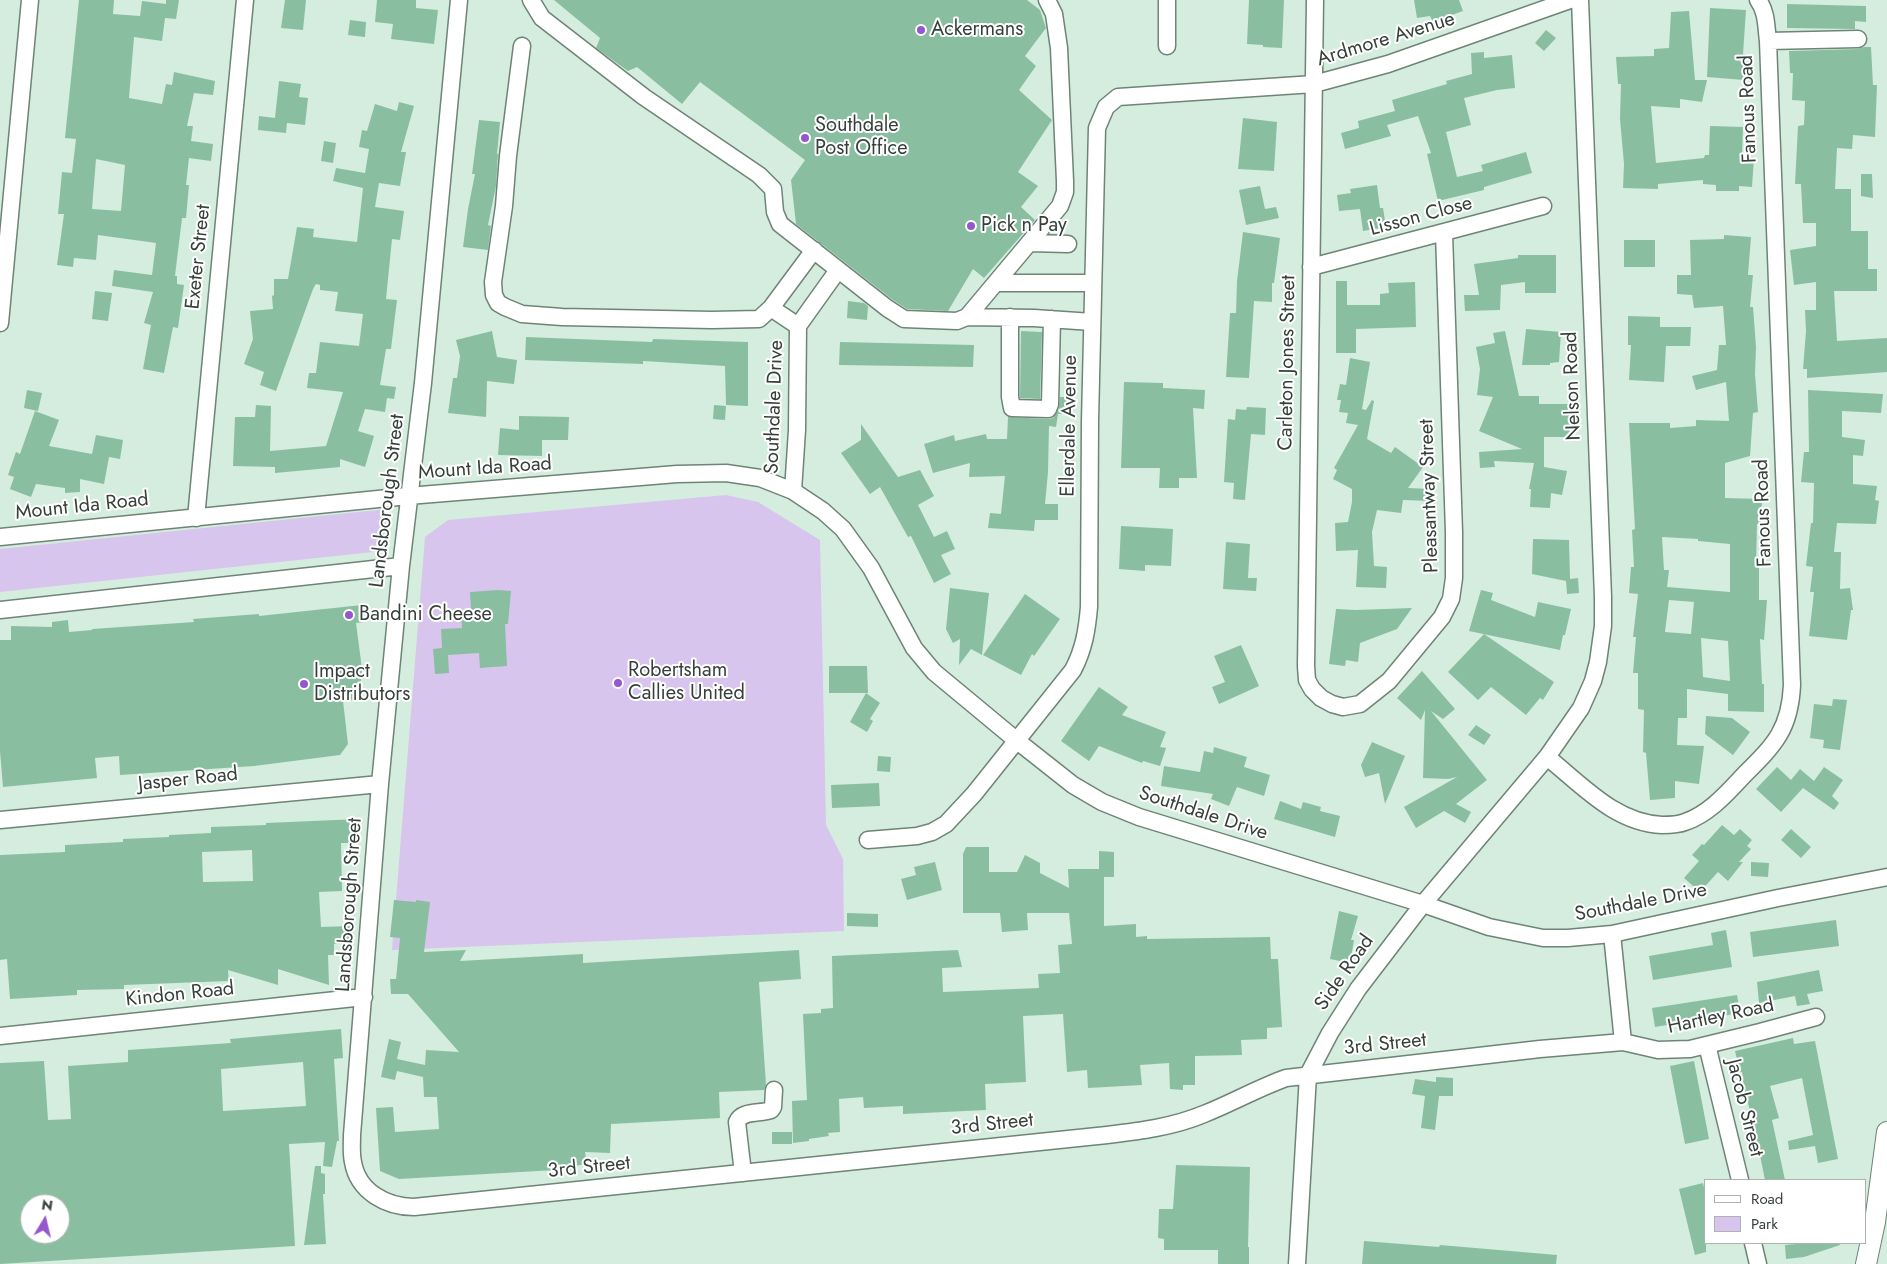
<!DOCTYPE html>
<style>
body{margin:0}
#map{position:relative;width:1887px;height:1264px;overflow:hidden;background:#d5edde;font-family:Jost,sans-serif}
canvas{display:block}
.legend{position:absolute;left:1704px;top:1179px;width:162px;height:65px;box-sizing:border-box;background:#fff;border:1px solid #afb3b0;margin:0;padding:6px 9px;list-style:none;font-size:15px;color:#36403a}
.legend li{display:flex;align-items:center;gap:10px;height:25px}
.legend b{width:25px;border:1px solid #afb3b0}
.north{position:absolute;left:20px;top:1194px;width:50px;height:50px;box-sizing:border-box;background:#fff;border:1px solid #afb3b0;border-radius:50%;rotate:9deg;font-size:14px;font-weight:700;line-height:20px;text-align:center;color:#36403a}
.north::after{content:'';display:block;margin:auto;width:18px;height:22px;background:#9557ce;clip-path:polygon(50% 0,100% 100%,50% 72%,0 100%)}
</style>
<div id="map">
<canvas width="1887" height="1264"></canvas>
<ul class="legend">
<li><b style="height:6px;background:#fff"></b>Road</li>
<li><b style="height:14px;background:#d7c5ed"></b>Park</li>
</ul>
<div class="north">N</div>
</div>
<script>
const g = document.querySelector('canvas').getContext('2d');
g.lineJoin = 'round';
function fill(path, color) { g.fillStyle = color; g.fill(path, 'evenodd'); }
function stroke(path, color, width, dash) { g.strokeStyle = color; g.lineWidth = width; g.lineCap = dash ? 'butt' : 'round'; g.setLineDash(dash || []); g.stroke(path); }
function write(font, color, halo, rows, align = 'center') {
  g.font = font + ' Jost,sans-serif'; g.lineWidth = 4; g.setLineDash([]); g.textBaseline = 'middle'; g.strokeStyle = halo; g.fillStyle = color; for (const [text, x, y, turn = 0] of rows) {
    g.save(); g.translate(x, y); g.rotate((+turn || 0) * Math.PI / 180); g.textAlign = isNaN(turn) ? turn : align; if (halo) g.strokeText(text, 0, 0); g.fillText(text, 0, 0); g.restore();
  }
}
fill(new Path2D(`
 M726,495L758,502L820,540L826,825L843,859L844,931L392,950L425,537L448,520Z
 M388,509L382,551L0,592V549Z`), '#d7c5ed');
fill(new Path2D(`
 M79,0H114L113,14L140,16L142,1L166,4V0H179L176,19L165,18L162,41L134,37L129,98L162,104L166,84L172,85L174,72L215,81L213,95L194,93L187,126H193L191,141L213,144L211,161L189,158L186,185H189L186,218H182L175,276H177V284L184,285L178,328L173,327L164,373L143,369L151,325L144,323L153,292L112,286L114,270L152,275L156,243L98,235L96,260L74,258L73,267L57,265L64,214H58L62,172L72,173L76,139L65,138ZM96,159L125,165L121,211L92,209Z
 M285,0H306L303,30L281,28Z
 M377,0H416V8L438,10L434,44L391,39L393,24L375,22Z
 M554,0H1027L1040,10L1046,28L1025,56L1036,66L1019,90L1052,120L1018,172L1038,186L1021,207L1035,220L984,278L973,269L948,311L907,309L893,300L796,224L791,180L805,160L700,82L682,104L637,67L628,71L596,48L600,38Z
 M1249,0H1284L1282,48L1263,47V45L1247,44Z
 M1414,0H1459L1463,11L1433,22L1430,16L1417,18Z
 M1787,4L1866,6V22L1855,21V29L1787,28Z
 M1710,8L1746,10L1743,54H1746L1744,80L1707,77Z
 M1689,11L1695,80H1707L1702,102L1680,99V108L1651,106L1656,163L1704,158L1705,155H1709L1710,126L1743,127L1742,157L1754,158L1752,187L1739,186V191H1716V185L1703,184V180L1658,184V189L1623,188L1624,164L1620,119L1621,84H1618L1616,57L1654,56V49L1669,48L1671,12Z
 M350,20L366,22L365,37L348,35Z
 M1546,30L1556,38L1544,51L1535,43Z
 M1864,47H1871L1873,85H1877L1875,137L1853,135L1852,149L1837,148L1835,189H1851V231H1868V269H1877V291H1834L1837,341L1887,338V372L1807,378V369H1803L1806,331L1805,310H1816V282L1794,285L1790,250L1816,246V223H1803L1801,184H1795L1798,126L1804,125L1805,101L1792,100L1793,73H1790L1789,51L1858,49Z
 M1484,52V58L1512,55L1515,88L1497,90L1464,98L1471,125L1446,132L1457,177L1483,171L1481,165L1526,152L1532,173L1484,187V190L1438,201L1427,154L1431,153L1418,116L1387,125L1391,136L1345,149L1341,133L1359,128L1358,121L1395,111L1392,100L1447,84L1446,81L1472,74L1471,53Z
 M279,81L301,84L299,97L308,98L305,125L287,123L286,133L258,130L259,116L275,118Z
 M399,102L414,106L401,152H406L400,186L379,183L375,207L404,211L400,240L392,239L386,299L397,300L391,349H386L380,385L396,387L394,399L387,398L385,412L365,409L358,431L374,436L365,467L340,459V467L275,473V467L233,466L235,417H255L256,405L271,406L270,451L326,446L343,392L307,388L309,373H316L320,342L359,346L363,314L335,311L338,292L320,290V285L316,284L313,289L276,391L260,385L264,372L244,364L253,339L250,311L273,309L272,296L274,295V279H288L297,227L314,229L313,237L357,242L363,188L333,181L336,168L365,173L369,149L359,147L362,130L367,131L375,104L397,111Z
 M1243,118L1277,122L1274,171L1238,169Z
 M479,120L500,122L497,154H498L496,186L488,225L491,226L488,250L463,247L468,209L475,174H472Z
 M324,141L336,143L333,163L321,161Z
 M1861,174H1872L1873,198L1861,196Z
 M1377,185L1380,208H1383L1386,227L1363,231L1360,209L1339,211L1337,195L1351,193L1350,189Z
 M1260,186L1265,209L1276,207L1279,218L1246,225L1239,190Z
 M1243,232L1280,238L1274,283H1272V302L1254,301L1249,378L1226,377L1230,313H1236L1237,281Z
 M1724,235L1751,237L1748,275H1753L1750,307H1753L1756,347L1755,374L1758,412L1753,413L1750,456L1725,463V498L1762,499L1761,524H1757L1756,565H1759V600H1767L1764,640L1760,639L1762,684H1764V712L1728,711V694L1687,689V718H1678L1677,745L1704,746L1699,784L1675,781V798L1650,800L1646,753L1643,752L1644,710L1638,709V673H1633L1636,637H1633L1638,594L1629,593L1631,567H1634L1632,530L1635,529L1629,423H1670V428L1696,426V420L1729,421L1726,382L1696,390L1692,376L1717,370L1719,345H1726L1723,306L1694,308L1692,295L1677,294V275H1691L1690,240L1724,239ZM1662,537L1698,539V541L1730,544V592L1667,587L1669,570H1664ZM1669,600L1694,602L1691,634L1665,632ZM1701,638L1728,641L1730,681L1703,677Z
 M1624,240H1655V267H1624Z
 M1518,255H1556V293H1525V282L1501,285L1500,310L1465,311L1464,295H1479L1474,264L1518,258Z
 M1336,281H1347V305H1380V294L1389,293L1388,283L1415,282L1416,327L1356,329V353H1336Z
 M95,291L112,293L108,321L92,319Z
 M848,301L864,303L868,306L867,320L847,318Z
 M1628,316L1660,317V327H1691L1690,346H1666L1664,382L1629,380L1631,345H1628Z
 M1526,329L1561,332L1559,362L1550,363V365H1522Z
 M492,331L497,357L517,360L514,384L487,381L486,417L448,413L453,378H457L460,356L456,340Z
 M1021,331L1042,332L1040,399L1020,398Z
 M1505,331L1519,396H1539V404H1570V437H1544V467L1567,471L1562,495L1551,493L1550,508L1530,507L1531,489H1529L1534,463L1494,461L1495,467L1480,468L1479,452L1522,449L1479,431L1493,397L1477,395L1480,369L1476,347L1495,343L1493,333Z
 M526,337L652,342L653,339L748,342V406L726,405L725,366L643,361V364L525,360Z
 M840,342L974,345L973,367L839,365Z
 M1350,358L1370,362L1362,409L1366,410L1372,400L1374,401L1367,439L1391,453L1395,447L1423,467L1408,488L1431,489V501L1403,500L1401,513L1377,510L1372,532L1374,566L1387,567L1386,588L1356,587L1358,550L1336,551L1335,523L1348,522L1352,502V489L1333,479L1337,470L1334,468L1358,425L1346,423L1348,413L1339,412L1341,400H1337L1340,384L1346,385Z
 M1124,382L1163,383V388L1205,390L1204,409L1193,408L1197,478H1179V488H1159L1160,468H1121Z
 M27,390L42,393L38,411L24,408Z
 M1808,390L1883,394L1881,413L1842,411V437L1865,440L1863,456L1853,455V484L1877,486L1875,500L1879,501L1876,524L1837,523L1834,552H1841L1840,589L1850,588L1853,610H1851L1847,640L1809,636L1814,592H1810L1813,567L1806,566L1811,523H1813L1814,483L1801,482L1804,452H1809Z
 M1060,397H1071V414H1058L1056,427L1049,426L1048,472L1045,504H1058V520H1035L1034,531L988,528L990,513L1001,514L1005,476L969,477L970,463L933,473L924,444L954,435L955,441L986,434L987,439H1007L1008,417L1048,419L1053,418L1059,408Z
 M714,405L726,406L725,420L713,419Z
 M1247,407L1266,408L1265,435L1251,434L1245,500L1233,499L1234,483L1224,482L1228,419L1235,420L1236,409L1246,410Z
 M35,411L59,420L49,446L92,454L96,435L123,440L120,459L109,457L104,484L80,479V492L65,493V488L36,484L31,497L10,489L14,477L8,475L16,452L20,454Z
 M519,416L569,417L568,440H542V456L498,455L500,428L519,430Z
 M861,424L898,477L920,470L934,496L918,505L934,537L947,531L955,549L941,555L951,574L934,583L911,536L908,537L880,487L870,494L841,453L861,440Z
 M1121,526L1173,529L1171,566L1145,565V571L1119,569Z
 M1533,539L1569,540L1570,579L1578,578L1579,593L1567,594L1566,581L1532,574Z
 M1226,542L1250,544L1248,578H1257L1256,591L1223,589Z
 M950,588L989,593L982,655L971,649L959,665L960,639L953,643L946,629Z
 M498,590L511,591L508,624H505L507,666L480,668L479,653L448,655L449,673L435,674L433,649L442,648L441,629L462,628L461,610L471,609L470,592Z
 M1481,590L1493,593L1491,600L1535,617L1538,602L1571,609L1565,635H1563L1560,650L1469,631Z
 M1025,594L1060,619L1034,656L1032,654L1021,675L983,655Z
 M362,605L364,622L356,623L362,669L359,699L343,701L348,744L340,755L254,766L120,775L119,756L95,758L97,778L3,787L0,751V640H11V626L52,627V622L68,620L69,632L92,630V629L194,622L193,619L259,614V616Z
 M1412,608L1397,629L1360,643L1358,662L1346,660L1345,666L1329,664L1336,609L1356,610Z
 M1484,634L1554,682L1543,700L1540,698L1526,715L1491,687L1478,700L1448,672Z
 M1241,645L1259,686L1219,704L1212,687L1225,682L1214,656Z
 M829,666H867L868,693H829Z
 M1422,671L1455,709L1443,719L1431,711L1487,780L1456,804L1471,812L1465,823L1444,811L1416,828L1404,807L1457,777L1448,779L1423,778L1425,710L1421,720L1397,698Z
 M1099,687L1128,707L1122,715L1166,732L1160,747L1166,748L1160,766L1143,761L1142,763L1099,746L1089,761L1061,741Z
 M866,693L880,703L870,719L873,721L867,732L850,722Z
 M1833,699L1847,700L1840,750L1823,748L1824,740L1810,738L1814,704L1832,706Z
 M1706,716L1732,718L1750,732L1733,755L1705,734Z
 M1476,725L1491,735L1484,745L1468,735Z
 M1372,742L1405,756L1385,804L1379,773L1365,777L1361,765Z
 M1214,747L1247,757L1244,767L1270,775L1264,796L1237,787L1229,806L1211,799L1213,794L1161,786L1164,766L1200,772L1204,751L1213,753Z
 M878,756L891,757L890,772L877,771Z
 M1777,767L1791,780L1800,769L1814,781L1824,767L1843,780L1832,796L1839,803L1834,810L1803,788L1781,812L1756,789Z
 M879,783L880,806L832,808L831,785Z
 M1280,801L1301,809L1303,802L1321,807L1320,811L1340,816L1335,837L1274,819Z
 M359,819L360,843H341L342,891L319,892L321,927L351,926V943L334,944V955H328L329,985L278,969V985L228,970L229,981L124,985V989L77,990V995L10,999L7,959L0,960V855L65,852V845L123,842V839L169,837V835L211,833V827L266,825V823ZM252,850L253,881L203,882L202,852Z
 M1722,825L1734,835L1740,829L1752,840L1747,846L1751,849L1739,862H1743L1728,881L1718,872L1700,892L1684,878L1699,861L1692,855L1702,844L1704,845Z
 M1791,829L1811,847L1801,858L1781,840Z
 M966,847H989V872H1017L1025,855L1040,863V873L1069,888L1068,869H1099V851L1114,852V877H1104V926L1136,924V937L1147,936V939L1270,937L1271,959H1278L1282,1027L1267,1028V1039L1241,1040L1242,1055L1195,1056V1085H1183V1090L1170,1089L1169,1063L1140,1065L1142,1085L1088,1088L1087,1070L1067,1072L1063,1014L1023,1016L1026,1082L985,1084L986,1110L903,1114V1106L864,1108L863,1097L839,1099L840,1132L828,1133L829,1136L809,1139V1141L793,1143L792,1101L807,1100L803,1014L821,1013V1009L833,1008L832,956L958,950L962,967L942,968L943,992L1039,988L1038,974L1060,973L1058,945L1072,944L1069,913H1027L1028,930L1002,932L1000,913H963V854Z
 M935,862L942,890L907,900L901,879L916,875L914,867Z
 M1751,862L1769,863L1768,877L1751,876Z
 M394,900L416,902V900L430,902L424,952L466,950L460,961L583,954V963L799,950L801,979L759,982L766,1085L764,1090L719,1092L720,1118L611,1124L610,1153L585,1152L587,1164L573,1166V1169L399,1179L380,1171L376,1108L393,1107L395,1132L439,1129L437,1097H424L423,1077L397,1071L395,1080L381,1077L389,1039L401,1042L397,1059L425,1065L426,1050L459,1052L408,994H391L390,979H396L400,938L390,937Z
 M1339,911L1358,916L1351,940H1354L1350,963L1330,959Z
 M847,913L878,914V927L847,926Z
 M1836,920L1839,946L1753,957L1750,932Z
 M1726,930L1732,967L1653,980L1649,956L1713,945L1711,933Z
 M1819,970L1823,991L1807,994L1810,1004L1797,1006L1795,996L1759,1003L1757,982Z
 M1737,995L1740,1013L1655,1027L1652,1008Z
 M341,1029L343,1058L334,1059L339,1141H337L332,1167L323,1166L325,1142L289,1144L295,1246L0,1264V1063L44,1061L48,1120L71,1119L68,1066L128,1062V1050L231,1043L230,1039ZM303,1062L306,1106L223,1111L221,1069ZM30,1204H60V1234H30Z
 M1793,1038L1794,1044L1815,1041L1838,1159L1818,1163L1815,1146L1789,1150L1788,1141L1813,1135L1802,1078L1770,1086L1779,1118L1772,1120L1785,1180H1765L1754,1126L1744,1088L1742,1072H1740L1735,1051Z
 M1694,1061L1709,1139L1685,1144L1670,1066Z
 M1436,1077L1453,1078V1096H1439L1435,1130L1421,1128L1425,1096L1412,1094L1415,1079L1436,1082Z
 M772,1132H792V1144H772Z
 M1176,1165L1250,1167L1248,1247H1249V1264H1218V1250H1164V1239L1158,1238L1159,1209H1173Z
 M315,1166H321V1173L325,1174V1194H323L326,1244L304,1245Z
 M1703,1183L1706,1197V1252L1695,1255L1679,1189Z
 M1364,1241L1439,1247L1440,1245L1557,1255L1556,1264H1362Z
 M1807,1243H1839L1840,1245L1804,1257L1786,1259L1785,1245Z`), '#89bfa0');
const minor = new Path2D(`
 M459,0L423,383L401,566L380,784L352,1135C352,1144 351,1153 353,1162C358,1192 387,1207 414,1207L1107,1135C1140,1131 1173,1127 1204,1114C1232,1103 1258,1088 1286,1078L1540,1049L1623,1042
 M531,0L542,18L644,97L759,175L773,189L775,212L780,224L887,308L904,319L957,321L967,317L1060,206L1065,192V181L1059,48L1054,14L1047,0
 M1315,0L1306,666L1307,680L1312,689L1321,698L1332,704L1343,707L1360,704L1389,681L1442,617L1451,599L1454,578V532L1444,233
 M1768,41L1858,39
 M522,46L508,156L504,206L493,282L494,295L498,303L505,307L522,314L562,317L712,320L759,319L771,308L814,250
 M1167,46V0
 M1030,243L1068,244
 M1311,267L1543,206
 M996,283H1093
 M771,308L798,326
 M967,317L1034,318L1092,322
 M1010,317V397L1012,408L1048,409L1050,404L1052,319
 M0,323L30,0
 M798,326L838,270
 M793,491L797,430L798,326
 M196,518L245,0
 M0,537L408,496L677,474L726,473L760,478L793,491L823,511L843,529L871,568L914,648L934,672L1016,740L1073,785L1102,802L1139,817L1423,904L1489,927L1543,938H1568L1612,934L1778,898L1887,877
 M0,610L401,566
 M1547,757C1582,785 1615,823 1662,825C1670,825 1678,825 1685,822C1709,814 1727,793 1744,775C1774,745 1790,730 1792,685L1768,41C1766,27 1767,12 1758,0
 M0,820L380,784
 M868,840L917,836L932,832L946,824L974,794L1073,670C1084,649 1087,630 1089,607L1090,421L1097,128L1106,107L1118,97L1314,84L1388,64L1570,0
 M1612,934L1623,1042L1658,1050L1690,1049L1760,1032L1816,1017
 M0,1036L364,997
 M1707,1045L1740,1180
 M743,1173L737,1122C742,1110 760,1114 771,1110L773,1107L774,1090
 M1753,1243L1758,1264
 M1297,1264L1308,1075L1330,1033L1358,989L1423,904L1547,757L1581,708L1593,681L1598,662L1603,626V597L1580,0`);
const major = new Path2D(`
 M1866,1264L1875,1222L1887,1132`);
stroke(minor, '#6e8476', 19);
stroke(major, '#6e8476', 22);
stroke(minor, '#fff', 16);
stroke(major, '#fff', 20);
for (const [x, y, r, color] of [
 [921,30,5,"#9557ce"],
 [805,138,5,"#9557ce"],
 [971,226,5,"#9557ce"],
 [349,615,5,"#9557ce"],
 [618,683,5,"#9557ce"],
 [304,684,5,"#9557ce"]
]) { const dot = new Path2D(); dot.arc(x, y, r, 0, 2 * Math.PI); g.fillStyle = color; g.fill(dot); stroke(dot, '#fff', 2); }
write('20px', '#36403a', '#fff', [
 ["Ackermans",931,30],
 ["Southdale",815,126],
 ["Post Office",815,149],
 ["Pick n Pay",981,226],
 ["Bandini Cheese",359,615],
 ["Robertsham",628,671],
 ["Callies United",628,694],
 ["Impact",314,672],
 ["Distributors",314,695]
], 'left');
write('20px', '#36403a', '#fff', [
 ["Ardmore Avenue",1386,40,-17],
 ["Fanous Road",1749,109,-92],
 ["Lisson Close",1421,217,-15],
 ["Exeter Street",199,257,-84],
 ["Carleton Jones Street",1288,363,-89],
 ["Nelson Road",1573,386,-92],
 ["Southdale Drive",775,407,-88],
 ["Ellerdale Avenue",1070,426,-89],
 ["Mount Ida Road",485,469,-4],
 ["Pleasantway Street",1430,496,-92],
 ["Landsborough Street",388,501,-83],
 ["Mount Ida Road",82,507,-6],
 ["Fanous Road",1764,513,-92],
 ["Jasper Road",188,780,-6],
 ["Southdale Drive",1203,814,18],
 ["Southdale Drive",1641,903,-11],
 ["Landsborough Street",350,905,-86],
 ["Side Road",1345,973,-55],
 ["Kindon Road",180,995,-6],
 ["Hartley Road",1721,1017,-12],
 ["3rd Street",1385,1045,-6],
 ["Jacob Street",1744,1108,76],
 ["3rd Street",992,1125,-6],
 ["3rd Street",589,1168,-6]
]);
</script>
